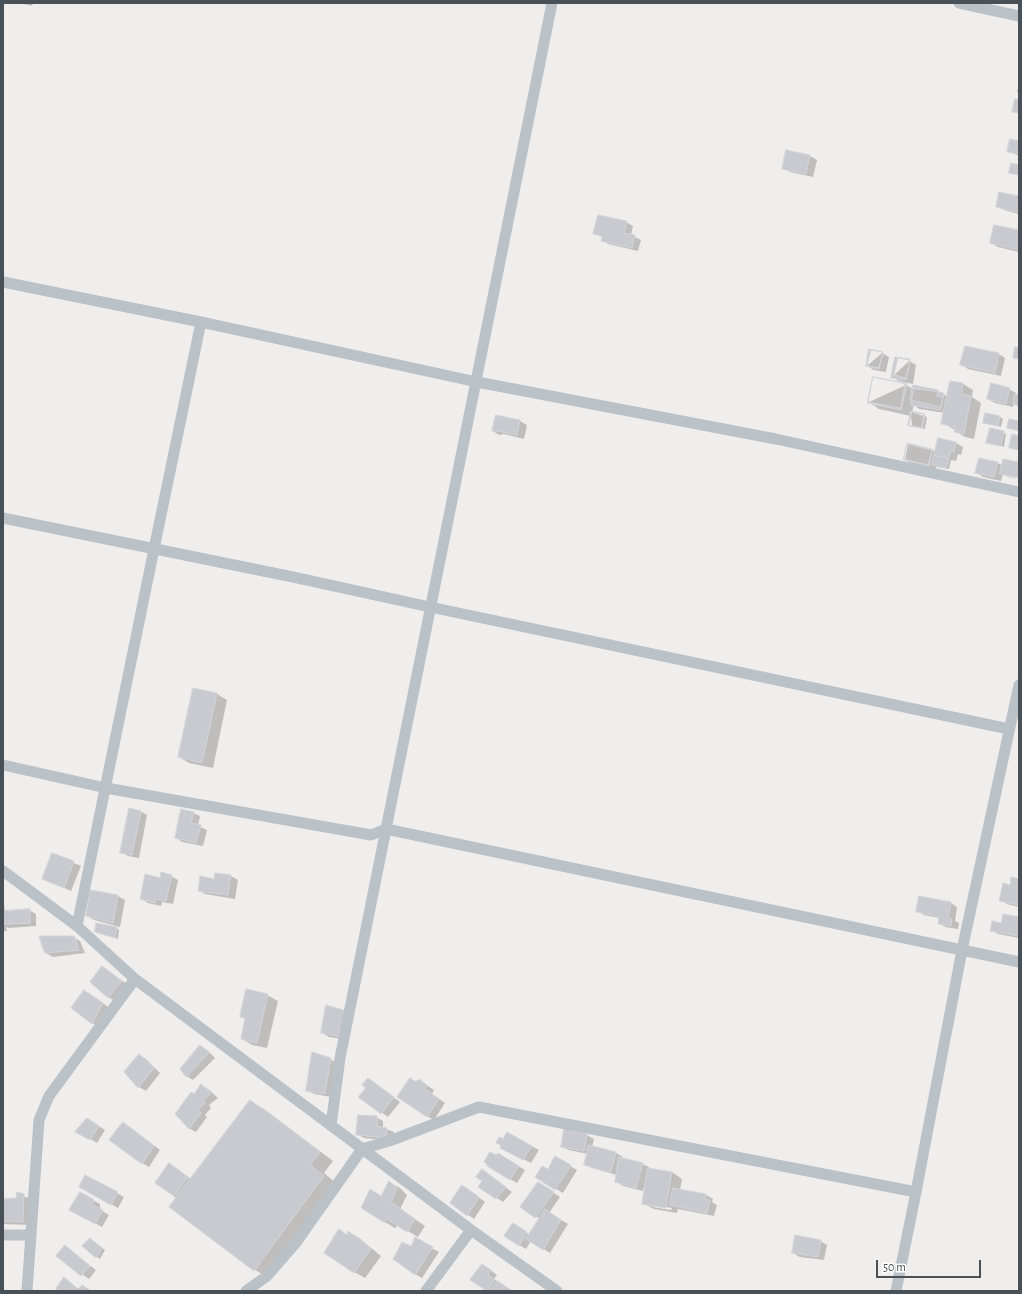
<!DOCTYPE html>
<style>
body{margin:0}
#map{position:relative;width:1022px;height:1294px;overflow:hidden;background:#f0eded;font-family:"Alegreya Sans",sans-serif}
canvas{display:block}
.frame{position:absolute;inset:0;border:4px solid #485158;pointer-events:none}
.scale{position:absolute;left:876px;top:1260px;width:105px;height:18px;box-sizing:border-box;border:2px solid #485158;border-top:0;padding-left:5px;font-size:12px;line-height:14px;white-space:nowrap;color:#485158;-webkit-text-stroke:3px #fff;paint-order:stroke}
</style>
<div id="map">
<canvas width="1022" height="1294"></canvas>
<div class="frame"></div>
<div class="scale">50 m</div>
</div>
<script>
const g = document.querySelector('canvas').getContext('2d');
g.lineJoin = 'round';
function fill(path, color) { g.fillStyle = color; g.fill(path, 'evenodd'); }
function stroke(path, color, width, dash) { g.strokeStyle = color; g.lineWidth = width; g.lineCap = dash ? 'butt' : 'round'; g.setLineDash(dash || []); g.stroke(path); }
fill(new Path2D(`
 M19,3H33L32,6Z
 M1019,84V93L1017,92Z
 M1019,142V156L1008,151Z
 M810,156L817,160L813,177L790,172L783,168Z
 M1000,193L1019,197V214L1004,210L997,206Z
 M626,222L633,226L631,235L641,240L638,251L608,244L602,240V237L595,233Z
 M1019,231V252L998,247L991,243Z
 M882,353L889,357L886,372L874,370L867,366Z
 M999,354L1005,358L1001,376L968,369L962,365Z
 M909,361L916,365L913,384L899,381L892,377Z
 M951,382L963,384L973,390L972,397L981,403L974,439L965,437L955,431V430L943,423L945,413L919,409L914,405L912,412L927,417L925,429L912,426L911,416L879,409L869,402L906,385L913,389L938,391L948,397Z
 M1009,389L1016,393V395L1019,396V406L1014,404L1013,407L995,403L988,399Z
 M496,416L520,421L527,425L524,439L504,434L499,435L493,431Z
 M1000,417L1003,419L1001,427L984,422Z
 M1003,432L1006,434L1004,447L987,442Z
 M939,439L956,443L963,447L961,455L958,454L956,461L951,460L949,469L936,467L935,469L911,464L905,460L908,444L932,450L936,452Z
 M998,463L1003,466L1019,463V477L1007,474V476L1019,480L1008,477L1003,474L1001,481L983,477L977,473Z
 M217,694L227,700L213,768L189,763L179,757Z
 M140,811L147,815L139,858L128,856L121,852Z
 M193,813L200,816L198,826L207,830L203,846L182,842L176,838Z
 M52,854L81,866L71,891L43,879Z
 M171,876L178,880L173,904L162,902L161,906L148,903L141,899L161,879Z
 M231,876L238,880L235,899L205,894L199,890L215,880Z
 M1019,880V907L1007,904L1001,900L1010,886Z
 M91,891L118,896L125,900L120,927L94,920L87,916Z
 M3,894L5,912L29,910L36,914V926L9,928L6,927L7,931H3Z
 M951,903L957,907L955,921L959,923L958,929L945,927L939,923L940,918L924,915L918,911Z
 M1019,918V938L998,934L991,930L1002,924Z
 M116,928L119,930L118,939L96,931Z
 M73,937L80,941L85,953L53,957L46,953Z
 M103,967L128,985L115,1001L108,997Z
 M267,995L278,1001L267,1048L252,1045L242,1039L246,1019L242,1016Z
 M91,996L110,1008L99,1027L92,1023Z
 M327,1006L348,1040L329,1037L322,1033Z
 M201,1046L207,1050L215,1058L193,1080L186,1076Z
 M139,1055L146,1059L160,1073L146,1091L139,1087L125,1072Z
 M330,1059L337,1063L331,1097L314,1094L307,1090Z
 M368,1079L400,1102L388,1117L360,1097L367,1088Z
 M419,1080L434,1090L432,1094L445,1103L434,1120L427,1116L417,1083Z
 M201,1085L208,1089L218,1098L209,1105L211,1108L205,1115L207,1117L196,1132L189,1128L194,1095Z
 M250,1101L264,1109L333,1161L324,1173L337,1184L269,1278L255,1270L174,1196L176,1168L191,1179Z
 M376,1117L383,1121V1128L394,1132L393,1141L364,1138L357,1134Z
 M88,1119L105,1130L97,1143L77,1131Z
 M130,1127L160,1150L149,1167L142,1163Z
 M565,1130L587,1135L594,1139L592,1147L616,1153L623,1157L622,1158L642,1164L649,1167V1169L672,1172L682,1179L680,1190L706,1195L713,1199L712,1202L717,1205L714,1216L678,1209L677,1213L654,1209L643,1203L646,1188L644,1187L643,1191L623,1186L616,1182L617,1175L592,1168L585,1164L588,1154L569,1150L562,1147ZM653,1205L672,1208L671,1210L653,1207Z
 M507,1133L539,1150L531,1163L508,1151L503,1140Z
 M498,1154L525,1170L517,1183L488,1166Z
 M555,1157L577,1170L563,1193L536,1177L548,1170Z
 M483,1171L512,1192L503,1202L480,1187L483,1180Z
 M86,1176L124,1197L118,1208L80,1187Z
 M389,1182L400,1188L407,1195L400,1209L425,1226L418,1237L398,1225L395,1228L385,1222L381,1197Z
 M545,1187L560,1197L549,1213L568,1224L550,1253L531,1241L526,1249L519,1245L520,1228L530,1235L540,1219L522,1207Z
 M469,1190L485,1202L474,1219L451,1203Z
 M80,1193L100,1204V1210L109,1215L102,1227L71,1210Z
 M18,1194L31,1199L29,1225L3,1224V1200L17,1199Z
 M340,1231L348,1236L349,1232L359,1238L381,1256L365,1278L354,1272Z
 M415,1239L439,1252L422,1278L415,1274L411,1248Z
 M93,1241L105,1250L100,1259L83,1246Z
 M820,1241L827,1245L824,1260L800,1257L793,1253Z
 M65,1247L96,1270L89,1279L57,1256Z
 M489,1269L497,1275L494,1279L512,1291H487L472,1280Z`), '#0003');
const building = new Path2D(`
 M1015,99L1019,100V113L1012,112Z
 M1010,139L1019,141V154L1007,152Z
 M786,150L810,155L806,174L782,169Z
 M1011,163L1019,165V175L1009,173Z
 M999,192L1019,196L1018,212L996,207Z
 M598,215L627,221L624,233L635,235L632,248L601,241L602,236L593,234Z
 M994,225L1019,230V250L990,243Z
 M965,346L999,353L995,373L960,365Z
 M1015,347L1019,348V359L1013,358Z
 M869,349L883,352L879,369L866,366Z
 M871,350L883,352L879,368L867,366Z
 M895,357L910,359L906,380L891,378Z
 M898,358L910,360L906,378L894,375Z
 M873,377L905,383L901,408L868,402Z
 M873,377L907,384L901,410L868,403Z
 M950,381L963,383L961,394L971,396L964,434L954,432L955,427L941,424Z
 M991,383L1010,388L1006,404L987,399Z
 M913,385L938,390L937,396L943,397L941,407L910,400Z
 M914,388L944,393L940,410L911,405Z
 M1015,394L1019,395V406L1013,404Z
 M911,411L925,414L922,428L908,425Z
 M912,412L924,414L922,428L909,426Z
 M985,413L1000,416L998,426L983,423Z
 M496,415L520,420L517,435L497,431H492Z
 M1009,419L1019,421V431L1007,428Z
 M990,428L1004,431L1001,446L986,443Z
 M1012,434L1019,436V450L1009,448Z
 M938,438L956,442L954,452L951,451L949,458L934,455Z
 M907,443L932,449L929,466L904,460Z
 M907,444L932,450L928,465L904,459Z
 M934,455L949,458L946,468L932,465Z
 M979,458L998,462L994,477L975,473Z
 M1003,459L1019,462V478L1000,474Z
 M193,688L217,693L202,763L178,757Z
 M129,808L141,811L132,855L120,853Z
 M181,809L194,812L191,823L201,825L196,843L175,838Z
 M52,853L74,861L64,888L42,879Z
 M161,872L172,875L166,901L156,899L155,903L140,899L145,874L160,878Z
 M215,873L231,875L228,895L198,891L200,876L214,879Z
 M1011,877L1019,879V905L999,901L1003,883L1010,885Z
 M90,890L118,895L113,923L86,916Z
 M919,896L951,902L948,918L952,919L951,926L938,924L939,916L916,912Z
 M30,909V923L3,924V911Z
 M1003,914L1019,917V936L990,931L992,921L1001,923Z
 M96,923L117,927L115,938L95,932Z
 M39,936H74L79,950L45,953Z
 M102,966L122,981L108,998L90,982Z
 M246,989L268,994L257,1043L241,1039L245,1018L240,1017Z
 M84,990L103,1003L92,1024L71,1008Z
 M326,1005L347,1011L341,1037L321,1033Z
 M200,1045L209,1053L186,1077L180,1069Z
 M312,1052L331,1058L325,1094L306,1091Z
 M139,1054L154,1068L138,1088L124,1072Z
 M368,1078L394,1097L381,1114L358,1097L366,1088L362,1085Z
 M410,1078L416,1082L419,1079L428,1086L425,1089L439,1099L427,1117L397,1097Z
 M201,1084L211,1093L203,1101L205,1103L198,1110L201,1113L189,1129L175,1114L191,1092L194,1094Z
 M250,1100L320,1152L310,1165L324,1176L254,1271L169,1207Z
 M358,1115L377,1116V1126L387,1128L386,1138L356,1135Z
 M87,1118L99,1126L90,1140L75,1132Z
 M123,1122L154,1146L142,1164L109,1140Z
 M564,1129L587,1134L584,1151L561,1147Z
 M507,1132L532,1146L523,1160L500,1148L501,1145L496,1143L499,1137L503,1139Z
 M589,1145L616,1152L611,1172L584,1165Z
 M490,1152L496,1155L498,1153L519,1166L510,1180L487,1166V1164L484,1162Z
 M555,1156L571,1165L555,1190L535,1177L542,1166L548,1169Z
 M619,1157L643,1163L636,1188L615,1182Z
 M169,1163L188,1177L174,1196L155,1183Z
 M648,1168L672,1172L666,1208L642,1204Z
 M482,1169L506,1187L496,1199L478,1187L482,1181L476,1177Z
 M85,1175L118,1192L111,1205L79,1187Z
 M389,1181L397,1188L391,1202L415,1219L407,1232L387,1219L385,1223L361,1208L370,1189L381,1196Z
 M538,1182L554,1192L535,1218L520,1207Z
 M462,1185L479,1197L467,1216L450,1203Z
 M673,1188L706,1194L705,1200H710L707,1213L670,1205Z
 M17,1192L24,1194L23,1222L3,1221V1199L16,1198Z
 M80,1192L93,1199V1205L103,1210L95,1224L69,1210Z
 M545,1209L561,1220L543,1250L526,1239Z
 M513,1223L527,1232L519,1246L504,1236Z
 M339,1229L347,1235L348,1231L371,1249L354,1273L324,1253Z
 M795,1235L821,1240L818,1257L792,1253Z
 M415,1237L433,1247L415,1275L393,1259L402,1242L411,1246Z
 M90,1238L102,1248L96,1258L82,1246Z
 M65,1245L90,1266L81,1276L56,1256Z
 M482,1264L491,1270L488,1275L495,1280L487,1291L470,1280Z
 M64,1277L78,1289L82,1285L91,1291H59L56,1289Z
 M498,1281L512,1291H490Z`);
fill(building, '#c8cacf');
stroke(building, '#d2d4d8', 1);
stroke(new Path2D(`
 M959,3L1019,16
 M3,282L201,322L477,382L776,439L1019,492
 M3,518L293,577L430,607L1009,729
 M3,765L106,788L371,835L386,829L1019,962
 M3,871L77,926L135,979L471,1230L557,1291
 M77,926L154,549L201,322
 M331,1125L340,1058L552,3
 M3,1235H30
 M27,1291L39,1120L49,1096L135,979
 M246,1291L267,1276L295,1244L362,1149L392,1140L479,1107L916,1192
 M426,1291L471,1230
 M896,1291L916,1192L962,950L1019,685`), '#bac2c8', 11);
</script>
